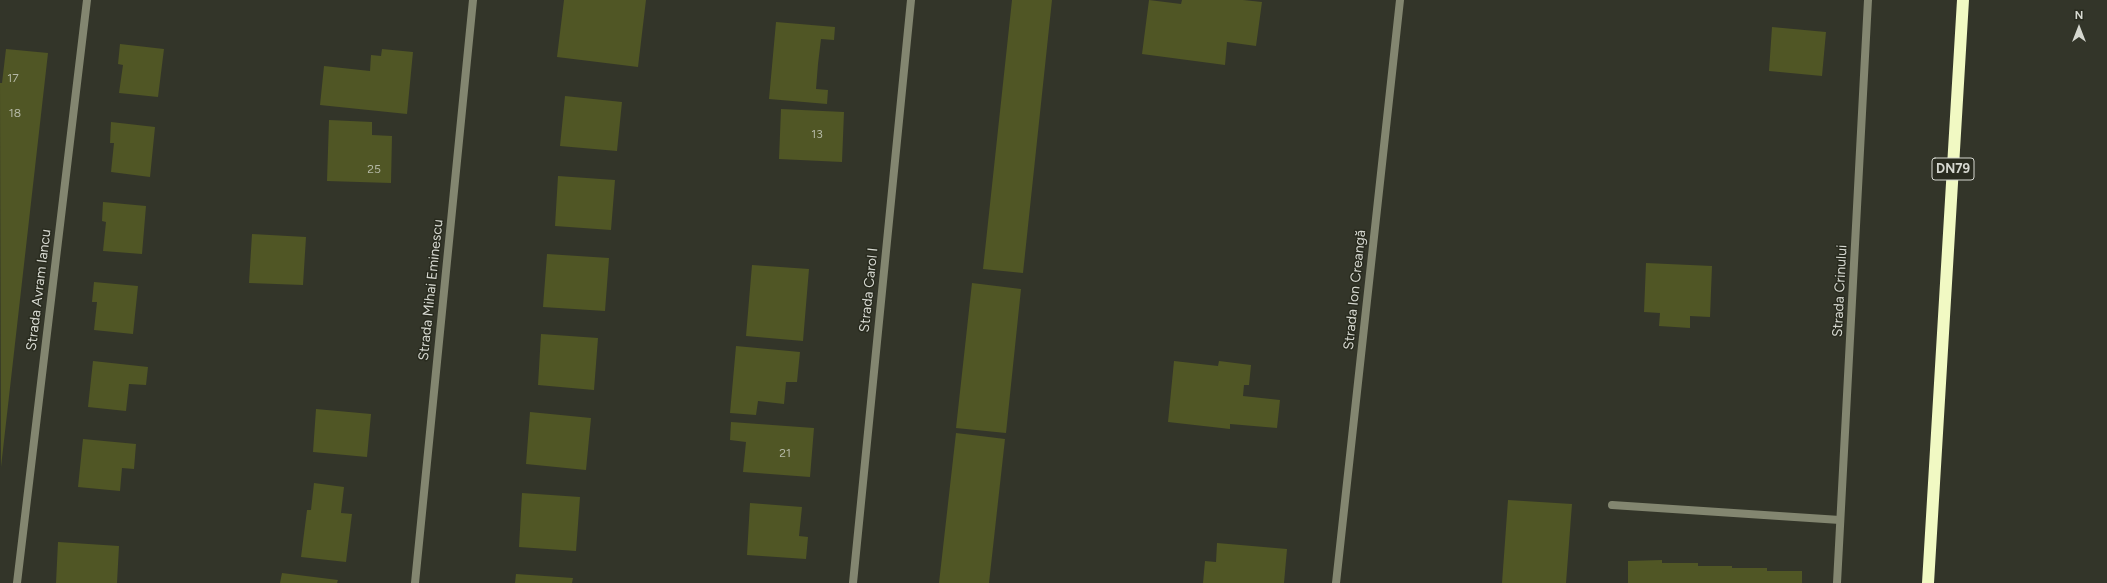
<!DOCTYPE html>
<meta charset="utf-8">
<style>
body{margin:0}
#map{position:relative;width:2107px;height:583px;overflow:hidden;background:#333529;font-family:Figtree,sans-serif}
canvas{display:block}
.north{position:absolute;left:2059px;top:8px;width:40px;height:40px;-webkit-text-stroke:3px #292b1f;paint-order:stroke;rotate:0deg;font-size:11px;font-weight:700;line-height:16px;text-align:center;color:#d6d8d0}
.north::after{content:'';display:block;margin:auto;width:14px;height:18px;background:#d6d8d0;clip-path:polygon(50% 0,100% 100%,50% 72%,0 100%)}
</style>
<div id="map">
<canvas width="2107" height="583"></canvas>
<div class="north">N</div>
</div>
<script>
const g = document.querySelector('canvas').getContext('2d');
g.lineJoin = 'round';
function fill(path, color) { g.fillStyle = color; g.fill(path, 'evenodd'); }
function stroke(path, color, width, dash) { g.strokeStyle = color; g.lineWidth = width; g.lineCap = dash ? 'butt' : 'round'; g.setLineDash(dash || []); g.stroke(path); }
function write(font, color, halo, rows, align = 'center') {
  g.font = font + ' Figtree,sans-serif'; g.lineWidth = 3; g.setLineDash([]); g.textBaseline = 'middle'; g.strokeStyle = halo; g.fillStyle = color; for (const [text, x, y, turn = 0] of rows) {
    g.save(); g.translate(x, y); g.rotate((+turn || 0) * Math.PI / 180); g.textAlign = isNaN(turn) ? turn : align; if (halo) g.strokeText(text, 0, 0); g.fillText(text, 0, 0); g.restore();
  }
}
fill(new Path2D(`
 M564,0H646L638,67L557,57Z
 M1012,0H1052L1023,273L983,269Z
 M1149,0L1181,4L1182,0H1243L1262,2L1256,46L1227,42L1225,65L1142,54Z
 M776,22L835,27L834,40L821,39L818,64L816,89L828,90L827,104L769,99Z
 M1772,27L1826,32L1822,76L1769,71Z
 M120,44L164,49L158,97L119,93L123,65L118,64Z
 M6,49L48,53L1,467L0,83H2Z
 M382,49L413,52L407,114L320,105L324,66L370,71L371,55L381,56Z
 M565,96L622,102L617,151L560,146Z
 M781,109L844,112L842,162L779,159Z
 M329,120L372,122V135L392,136L391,183L327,181Z
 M111,122L155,127L150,177L111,172L114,143H110Z
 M558,176L615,180L611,230L555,226Z
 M103,202L146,206L142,254L103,251L106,222L102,221Z
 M252,234L306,237L303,285L249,283Z
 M547,254L609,258L605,311L543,307Z
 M1646,263L1712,266L1710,317L1690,316V328L1659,326L1660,313L1644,312Z
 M752,265L809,269L803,341L746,336Z
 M94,282L138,286L133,334L94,330L97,302H92Z
 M972,283L1021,289L1006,433L956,428Z
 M541,334L598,338L594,390L538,385Z
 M736,346L800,352L797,382H786L784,404L758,401L756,415L730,413Z
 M93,361L148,367L146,385L129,384L126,411L88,407Z
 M1174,361L1218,366L1219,361L1251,365L1249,385H1244L1243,396L1280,400L1277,428L1230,424V429L1168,422Z
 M316,409L371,414L367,457L313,452Z
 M530,412L591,418L586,470L526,464Z
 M731,422L814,428L810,477L743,472L746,442L730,440Z
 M956,433L1005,439L989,583H939Z
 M83,439L136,444L134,469L122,468L120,491L78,487Z
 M314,483L344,487L341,513L352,514L346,562L301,557L307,510H311Z
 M522,493L580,497L576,551L519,547Z
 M1508,500L1572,504L1566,583H1502Z
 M750,503L802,507L799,536L808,537L806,559L747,555Z
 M58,542L119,546L117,583H56Z
 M1217,543L1287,549L1284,583H1203L1205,561L1216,562Z
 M1662,560V563H1698V566H1732V568H1767V571H1802V583H1628V561Z
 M282,573L338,580L337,583H280Z
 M516,574L573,578L572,583H515Z`), '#505625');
stroke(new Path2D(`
 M1612,505L1840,520`), '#838670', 8);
stroke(new Path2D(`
 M17,583L87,0
 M415,583L473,0
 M853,583L911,0
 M1336,583L1400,0
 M1837,583L1868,0`), '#838670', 8);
stroke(new Path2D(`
 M1928,583L1963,0`), '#f1f9c3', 12);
write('12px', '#b4b8a5', null, [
 ["17",13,78],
 ["18",15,113],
 ["13",817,134],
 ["25",374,169],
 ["21",785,453]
]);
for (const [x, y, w] of [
 [1953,169,42]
]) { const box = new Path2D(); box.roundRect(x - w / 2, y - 11, w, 22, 3); g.fillStyle = '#292b1f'; g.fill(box); stroke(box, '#d6d8d0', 1); }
write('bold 13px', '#d6d8d0', null, [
 ["DN79",1953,169]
]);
write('14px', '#d6d8d0', '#292b1f', [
 ["Strada Avram Iancu",39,290,-83],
 ["Strada Mihai Eminescu",431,290,-84],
 ["Strada Carol I",869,290,-84],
 ["Strada Ion Creangă",1355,290,-84],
 ["Strada Crinului",1840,291,-87]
]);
</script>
